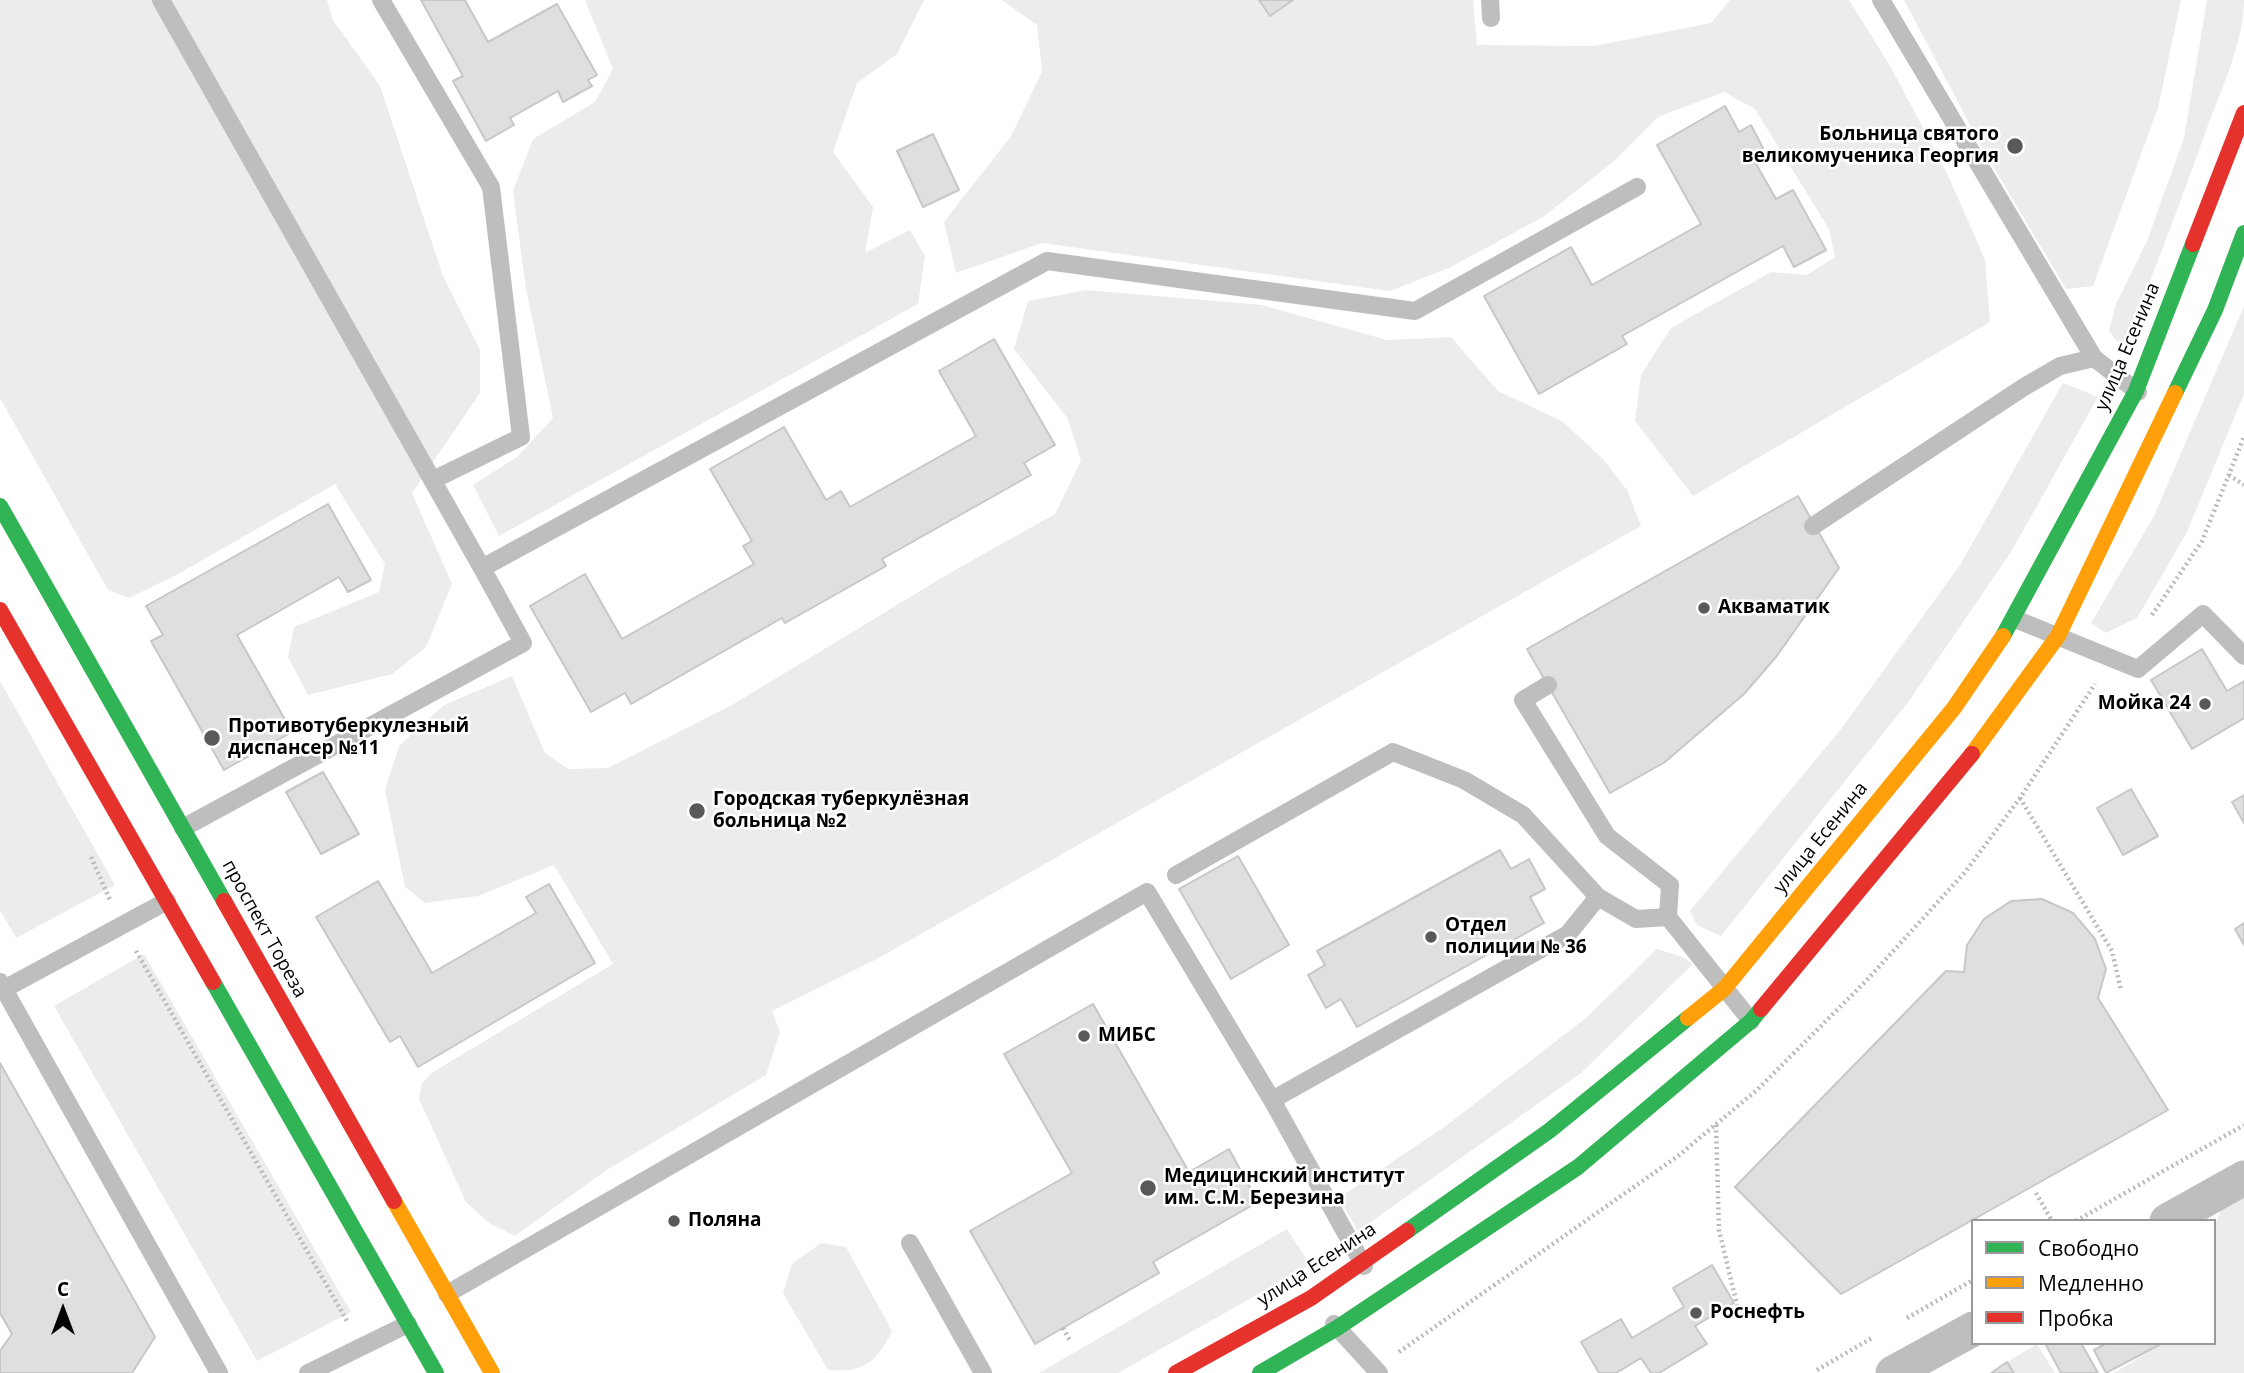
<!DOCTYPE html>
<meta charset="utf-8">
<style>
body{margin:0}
#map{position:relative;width:2244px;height:1373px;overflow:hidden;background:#fff;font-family:"Open Sans",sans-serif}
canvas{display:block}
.legend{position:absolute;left:1971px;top:1219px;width:245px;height:126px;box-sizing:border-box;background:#fff;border:2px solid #999;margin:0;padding:9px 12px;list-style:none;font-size:21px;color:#000}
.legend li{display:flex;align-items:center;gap:14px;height:35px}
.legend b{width:35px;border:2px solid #999}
.north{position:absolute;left:28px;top:1275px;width:70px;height:70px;-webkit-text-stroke:5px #fff;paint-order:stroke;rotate:0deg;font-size:19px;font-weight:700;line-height:28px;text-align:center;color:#000}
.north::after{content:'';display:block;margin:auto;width:24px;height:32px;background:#000;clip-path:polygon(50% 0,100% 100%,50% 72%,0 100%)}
</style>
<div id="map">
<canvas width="2244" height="1373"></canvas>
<ul class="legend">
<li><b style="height:9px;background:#30b455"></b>Свободно</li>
<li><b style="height:9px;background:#ff9f0a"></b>Медленно</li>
<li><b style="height:9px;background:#e5322d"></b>Пробка</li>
</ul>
<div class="north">С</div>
</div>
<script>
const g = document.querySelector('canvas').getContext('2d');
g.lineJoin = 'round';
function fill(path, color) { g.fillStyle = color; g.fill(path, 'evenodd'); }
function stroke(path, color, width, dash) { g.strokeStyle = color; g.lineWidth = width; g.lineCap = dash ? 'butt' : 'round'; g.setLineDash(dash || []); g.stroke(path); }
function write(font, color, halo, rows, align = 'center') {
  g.font = font + ' "Open Sans",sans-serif'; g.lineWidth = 5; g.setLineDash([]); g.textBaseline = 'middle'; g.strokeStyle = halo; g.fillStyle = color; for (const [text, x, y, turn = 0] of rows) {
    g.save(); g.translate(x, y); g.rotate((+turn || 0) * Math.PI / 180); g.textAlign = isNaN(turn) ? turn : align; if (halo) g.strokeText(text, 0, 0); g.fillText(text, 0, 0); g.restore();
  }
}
fill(new Path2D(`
 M0,0H327L333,20L380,86L443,276L480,350V393L412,493L452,584L426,647L392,674L308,695L288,657L294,627L379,592L385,564L335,484L178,574L129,598L108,590L0,398Z
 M585,0H924L897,54L857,83L833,152L873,207L865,253L910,230L925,256L918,304L499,536L473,485L517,457L553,418L526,289L513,191L533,139L595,102L613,69Z
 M1002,0H1473L1477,45L1594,46L1711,23L1730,0H1849L1889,64L1948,175L1985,260L1990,322L1693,496L1635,421L1641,375L1671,328L1771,272L1807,275L1835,257L1829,229L1755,109L1724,92L1658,117L1613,162L1543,217L1449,268L1390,291L1042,243L956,273L944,222L1011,136L1042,72L1037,25Z
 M1904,0H2181L2158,108L2093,286L2066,289L1985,153Z
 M2207,0H2244C2244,43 2221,89 2207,128C2180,202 2154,276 2122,348L2109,331L2116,304L2147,241L2184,138Z
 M1087,290L1262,305L1387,340L1451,337L1498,391L1562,421L1603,459L1627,490L1641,526L877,959L772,1011L780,1032L766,1075L605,1171L515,1236L489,1223L466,1202L419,1099L422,1083L433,1072L613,964L554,865L478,896L425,903L405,887L385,790L399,746L444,705L512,676L545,753L568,769L608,768L732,705L948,574L1055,514L1081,461L1068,419L1014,349L1028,301Z
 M2244,306V394L2187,532L2137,618L2106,633L2091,623L2154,516Z
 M2063,383L2098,397L2011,552L1909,701L1721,936L1697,925L1690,911L1841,729L1960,565Z
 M0,681L115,885L16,938L0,910Z
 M1657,949L1683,957L1693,964L1581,1073L1358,1231L1339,1198L1447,1125L1586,1018Z
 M144,954L351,1312L257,1361L54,1006Z
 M2244,1192V1373H2114L2163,1343H2214V1227L2224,1203Z
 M1287,1229L1310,1265L1118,1373H1039Z
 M821,1243L846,1247L892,1331C877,1362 864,1373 828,1370L783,1293L792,1264Z
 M2037,1344L2055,1373H2014L2007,1362Z`), '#ececec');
const building = new Path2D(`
 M421,0H465L488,42L557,4L597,75L588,80L592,86L563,102L558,91L510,118L514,125L486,141L453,81L463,76Z
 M1259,0H1293L1270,16Z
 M1725,106L1739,132L1751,125L1763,148L1751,155L1776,199L1793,190L1826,250L1794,267L1783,246L1622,336L1627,344L1539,394L1484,296L1571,247L1592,285L1701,224L1657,145Z
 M933,134L959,190L923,207L897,151Z
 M994,339L1055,445L1024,463L1031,475L882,559L886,566L785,623L782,618L631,704L625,693L591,712L530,606L585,574L622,639L754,564L743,546L752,541L710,469L784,427L826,500L841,491L850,507L976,436L939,371Z
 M1798,496L1839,568L1776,657L1744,694L1665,762L1610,793L1527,649Z
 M328,504L371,580L348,592L339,577L237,635L292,732L224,770L151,641L163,635L146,606Z
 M2202,649L2227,691L2244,681V718L2192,749L2151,680Z
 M323,772L359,834L321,854L286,792Z
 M2131,789L2158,836L2123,855L2097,808Z
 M2244,795V823L2232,802Z
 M1500,850L1511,869L1529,859L1545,889L1530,897L1544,923L1357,1027L1341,999L1326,1008L1308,975L1325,965L1317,951Z
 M1238,856L1289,945L1231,979L1179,889Z
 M378,881L432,973L536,913L526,897L549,884L595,963L418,1067L400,1036L390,1042L316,917Z
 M2042,899L2073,913L2095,939L2106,969L2098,998L2168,1110L1841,1294L1735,1187L1946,971L1964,972L1967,945L1984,919L2011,901Z
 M2244,923V945L2235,929Z
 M1093,1004L1189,1172L1229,1149L1258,1202L1153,1262L1159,1273L1035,1344L970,1231L1072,1173L1004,1054Z
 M0,1063L155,1337L132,1373H0V1351L12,1334L0,1313Z
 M1712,1265L1734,1303L1695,1326L1707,1344L1659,1373H1651L1641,1358L1616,1373H1599L1581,1342L1621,1319L1632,1338L1684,1307L1673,1288Z
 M2045,1343H2081L2098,1373H2061Z
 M2107,1343H2158L2159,1345L2106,1373L2094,1350Z
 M2007,1362L2014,1373H1991Z`);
fill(building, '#dfdfdf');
stroke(building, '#c7c7c7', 2);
stroke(new Path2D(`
 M2229,475L2244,485
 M2152,615L2202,541L2244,437
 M2020,798L2112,951L2121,990
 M91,857L110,900
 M136,951L347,1321
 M1716,1125L1719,1230L1738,1309
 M2036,1193L2052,1221
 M2076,1221L2244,1125
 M1907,1318L1973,1280
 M1063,1328L1070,1341
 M1399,1352L1678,1156L1757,1090L1866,981L1966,871L2020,798L2095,684
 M1817,1370L1872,1338`), '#b9b9b9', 4.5, [2, 3.5]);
stroke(new Path2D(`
 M161,0L482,568
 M381,0L491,187L521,437L433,480
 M1490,0L1491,18
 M1881,0L2094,358L2138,392
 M1813,526L2024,387L2060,366L2094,358
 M2015,619L2138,669L2203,614L2244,656
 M1548,685L1523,700L1607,836L1670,885L1668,917L1751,1021
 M183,828L523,643L482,568L1047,261L1415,311L1637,187
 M1598,897L1636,919L1668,917
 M0,982L219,1373
 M4,989L167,901
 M1272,1100L1364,1266
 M910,1243L983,1373
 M447,1294L1147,892L1272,1100L1568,934L1598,897L1523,815L1464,780L1393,752L1176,875
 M1334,1324L1379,1373
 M308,1373L408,1324`), '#bebebe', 18);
stroke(new Path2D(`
 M2167,1221L2244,1178
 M1893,1373L1973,1329`), '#bebebe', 35);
stroke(new Path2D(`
 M2175,393L2215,310L2244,233
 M0,506L224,901
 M2003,636L2136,391L2193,244
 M213,982L436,1373
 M1407,1231L1549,1131L1688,1018
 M1260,1373L1337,1328L1578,1167L1751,1021L1761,1009`), '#30b455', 16);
stroke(new Path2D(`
 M1972,754L2058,636L2175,393
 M1688,1018L1724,989L1954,708L2003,636
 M394,1201L492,1373`), '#ff9f0a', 16);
stroke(new Path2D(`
 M2193,244L2244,113
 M0,610L213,982
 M224,901L394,1201
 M1761,1009L1972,754
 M1176,1373L1311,1298L1407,1231`), '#e5322d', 16);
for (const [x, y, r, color] of [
 [2015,146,9,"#595959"],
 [1704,608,7,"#595959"],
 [2205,704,7,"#595959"],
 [212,738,9,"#595959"],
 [697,811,9,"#595959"],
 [1431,937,7,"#595959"],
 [1084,1036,7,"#595959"],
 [1148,1188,9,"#595959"],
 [674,1221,7,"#595959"],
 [1696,1313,7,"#595959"]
]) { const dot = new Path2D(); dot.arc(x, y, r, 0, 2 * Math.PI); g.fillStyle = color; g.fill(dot); stroke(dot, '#fff', 2.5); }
write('bold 19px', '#000', '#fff', [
 ["Больница святого",1999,135,"right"],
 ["великомученика Георгия",1999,157,"right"],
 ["Акваматик",1718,608],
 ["Мойка 24",2191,704,"right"],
 ["Противотуберкулезный",228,727],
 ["диспансер №11",228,749],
 ["Городская туберкулёзная",713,800],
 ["больница №2",713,822],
 ["Отдел",1445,926],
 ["полиции № 36",1445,948],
 ["МИБС",1098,1036],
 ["Медицинский институт",1164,1177],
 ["им. С.М. Березина",1164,1199],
 ["Поляна",688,1221],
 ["Роснефть",1710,1313]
], 'left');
write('19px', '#000', '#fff', [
 ["улица Есенина",2128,347,-67],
 ["улица Есенина",1821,838,-51],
 ["проспект Тореза",264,929,61],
 ["улица Есенина",1317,1265,-33]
]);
</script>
